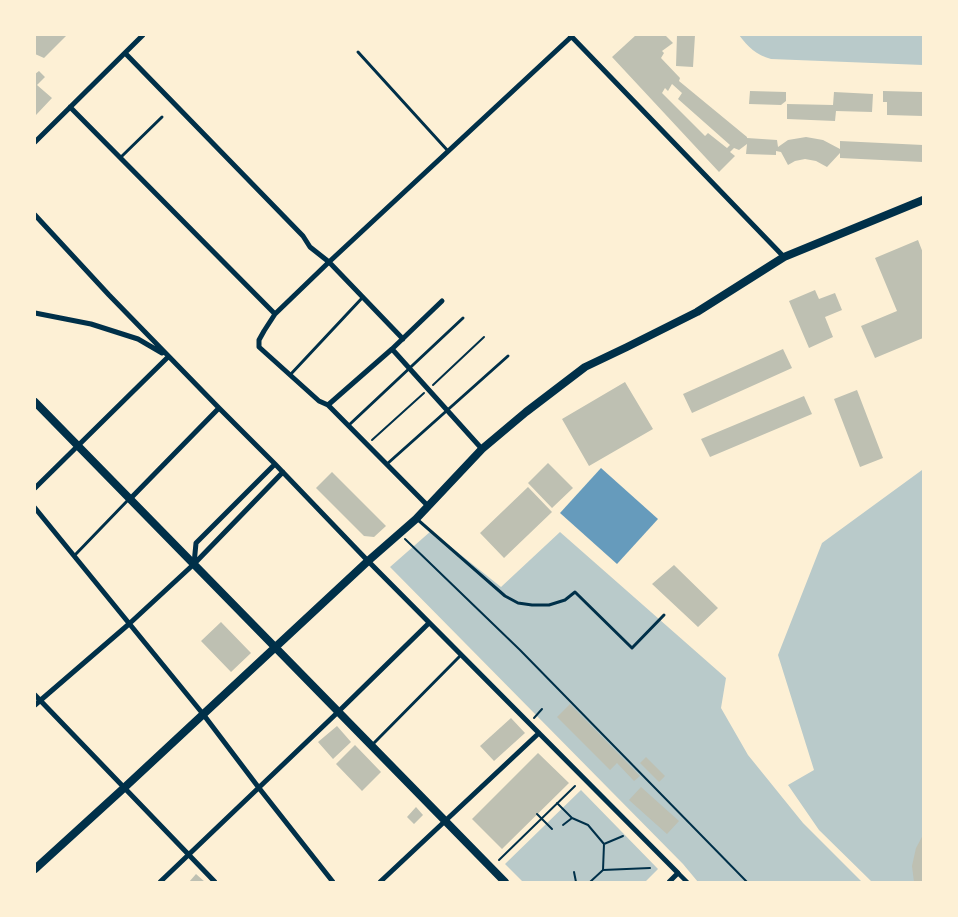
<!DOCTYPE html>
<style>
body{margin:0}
#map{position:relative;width:958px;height:917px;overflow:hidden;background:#fdf0d5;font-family:"Varela Round",sans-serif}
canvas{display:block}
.frame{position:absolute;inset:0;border:36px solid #fdf0d5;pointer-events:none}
</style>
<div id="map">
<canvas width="958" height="917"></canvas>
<div class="frame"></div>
</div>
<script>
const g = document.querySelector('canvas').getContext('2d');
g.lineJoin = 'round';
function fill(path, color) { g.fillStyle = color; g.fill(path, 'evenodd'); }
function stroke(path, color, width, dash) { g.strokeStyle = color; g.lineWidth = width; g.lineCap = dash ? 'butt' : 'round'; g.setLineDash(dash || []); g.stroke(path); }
fill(new Path2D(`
 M739,35H923V65L771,59C756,55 748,47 739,35Z
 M923,442V882H872L819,830L788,785L814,770L778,655L822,543L922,470Z
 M431,531L501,587L560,532L726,678L721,708L748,755L803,823L862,882H698L683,864L390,567Z
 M581,790L658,869L645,882H523L505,864Z`), '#b9caca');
fill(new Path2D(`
 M601,468L658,519L617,564L560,513Z`), '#669bbc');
fill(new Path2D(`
 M35,35H67L44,58L35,54Z
 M636,35H665L673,43L662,51L664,53L661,58L680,78L679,81L747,137V138L777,140L778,147L788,140L806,137L823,140L840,149V141L923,145V162L840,158V153L827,167L816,161L805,159L795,161L788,165L781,152L776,151V155L746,154L747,144L739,150L734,148L730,152L735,156L719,172L612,57ZM672,84L682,93L678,99L730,145L727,148L708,133L705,136L662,93L665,88L668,91Z
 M677,35H695L693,67L676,66Z
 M39,71L45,77L37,85L52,98L36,115L35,113V74Z
 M750,91L786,92V101L781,105L749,104Z
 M883,91L923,92V116L887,115V102H883Z
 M834,92L873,94L872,112L836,111L835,121L787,119V104L833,105Z
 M918,240L923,253V338L875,358L861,326L897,311L875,258Z
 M815,290L819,299L835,293L842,310L825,317L833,337L809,348L789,301Z
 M783,349L792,368L692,413L683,394Z
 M625,382L653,429L589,466L562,419Z
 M857,390L883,458L860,467L834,399Z
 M804,396L812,414L710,457L701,439Z
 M548,463L573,488L552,508L528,483Z
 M332,472L386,526L374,537L364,536L316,488Z
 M528,487L552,512L504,558L480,533Z
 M674,565L718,608L698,627L652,584Z
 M221,622L251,653L231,672L201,641Z
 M570,704L640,776L634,781L617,763L610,770L557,717Z
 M511,718L525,733L494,761L480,746Z
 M337,726L351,742L333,759L318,742Z
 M355,745L381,772L362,791L336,764Z
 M538,753L569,783L502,849L472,819Z
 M646,757L665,776L659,782L640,763Z
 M641,787L679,821L667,834L629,800Z
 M416,807L423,815L414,824L407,817Z
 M923,835V882H914L912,866L916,848Z
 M196,874L205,882H189Z`), '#bec0b2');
stroke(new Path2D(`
 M433,385L484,337
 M372,440L424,393
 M405,539L520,650L747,882
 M534,718L542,709
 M557,803L572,818L588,825L604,844L603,870
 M537,814L552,829
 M563,825L572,818
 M604,844L623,836
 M499,860L575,786
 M574,872L576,882
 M590,882L603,870L650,868`), '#003049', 2);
stroke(new Path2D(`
 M358,52L448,151
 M120,158L162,117
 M290,375L363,297
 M349,425L463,318
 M387,464L508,356
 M418,520L505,596L518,603L532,605H549L565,600L575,592L632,648L664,615
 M74,556L129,499
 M372,745L461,655`), '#003049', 3);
stroke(new Path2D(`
 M678,873L687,882`), '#003049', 4.5);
stroke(new Path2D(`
 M570,35L784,257
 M125,53L303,236L310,247L329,262L403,339
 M70,107L275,314
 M35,142L143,35
 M35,215L109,295L219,408L275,464L368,561L678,873L669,882
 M35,313L91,324L138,339L162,353
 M392,349L482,449
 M328,405L392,349L442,301
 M35,488L168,357
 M130,499L219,408
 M429,507L328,405L319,401L259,347V340L264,331L275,314L329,262L571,37
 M35,508L203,714L259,788L333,882
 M194,564L196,543L275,464
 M35,695L215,882
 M35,705L129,624L194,564L283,472
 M160,882L338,712L429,623
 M380,882L539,733`), '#003049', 5);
stroke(new Path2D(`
 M35,402L505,882
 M35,869L125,787L368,561L416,519L482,449L526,412L585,367L627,347L697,312L784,257L923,200`), '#003049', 8);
</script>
